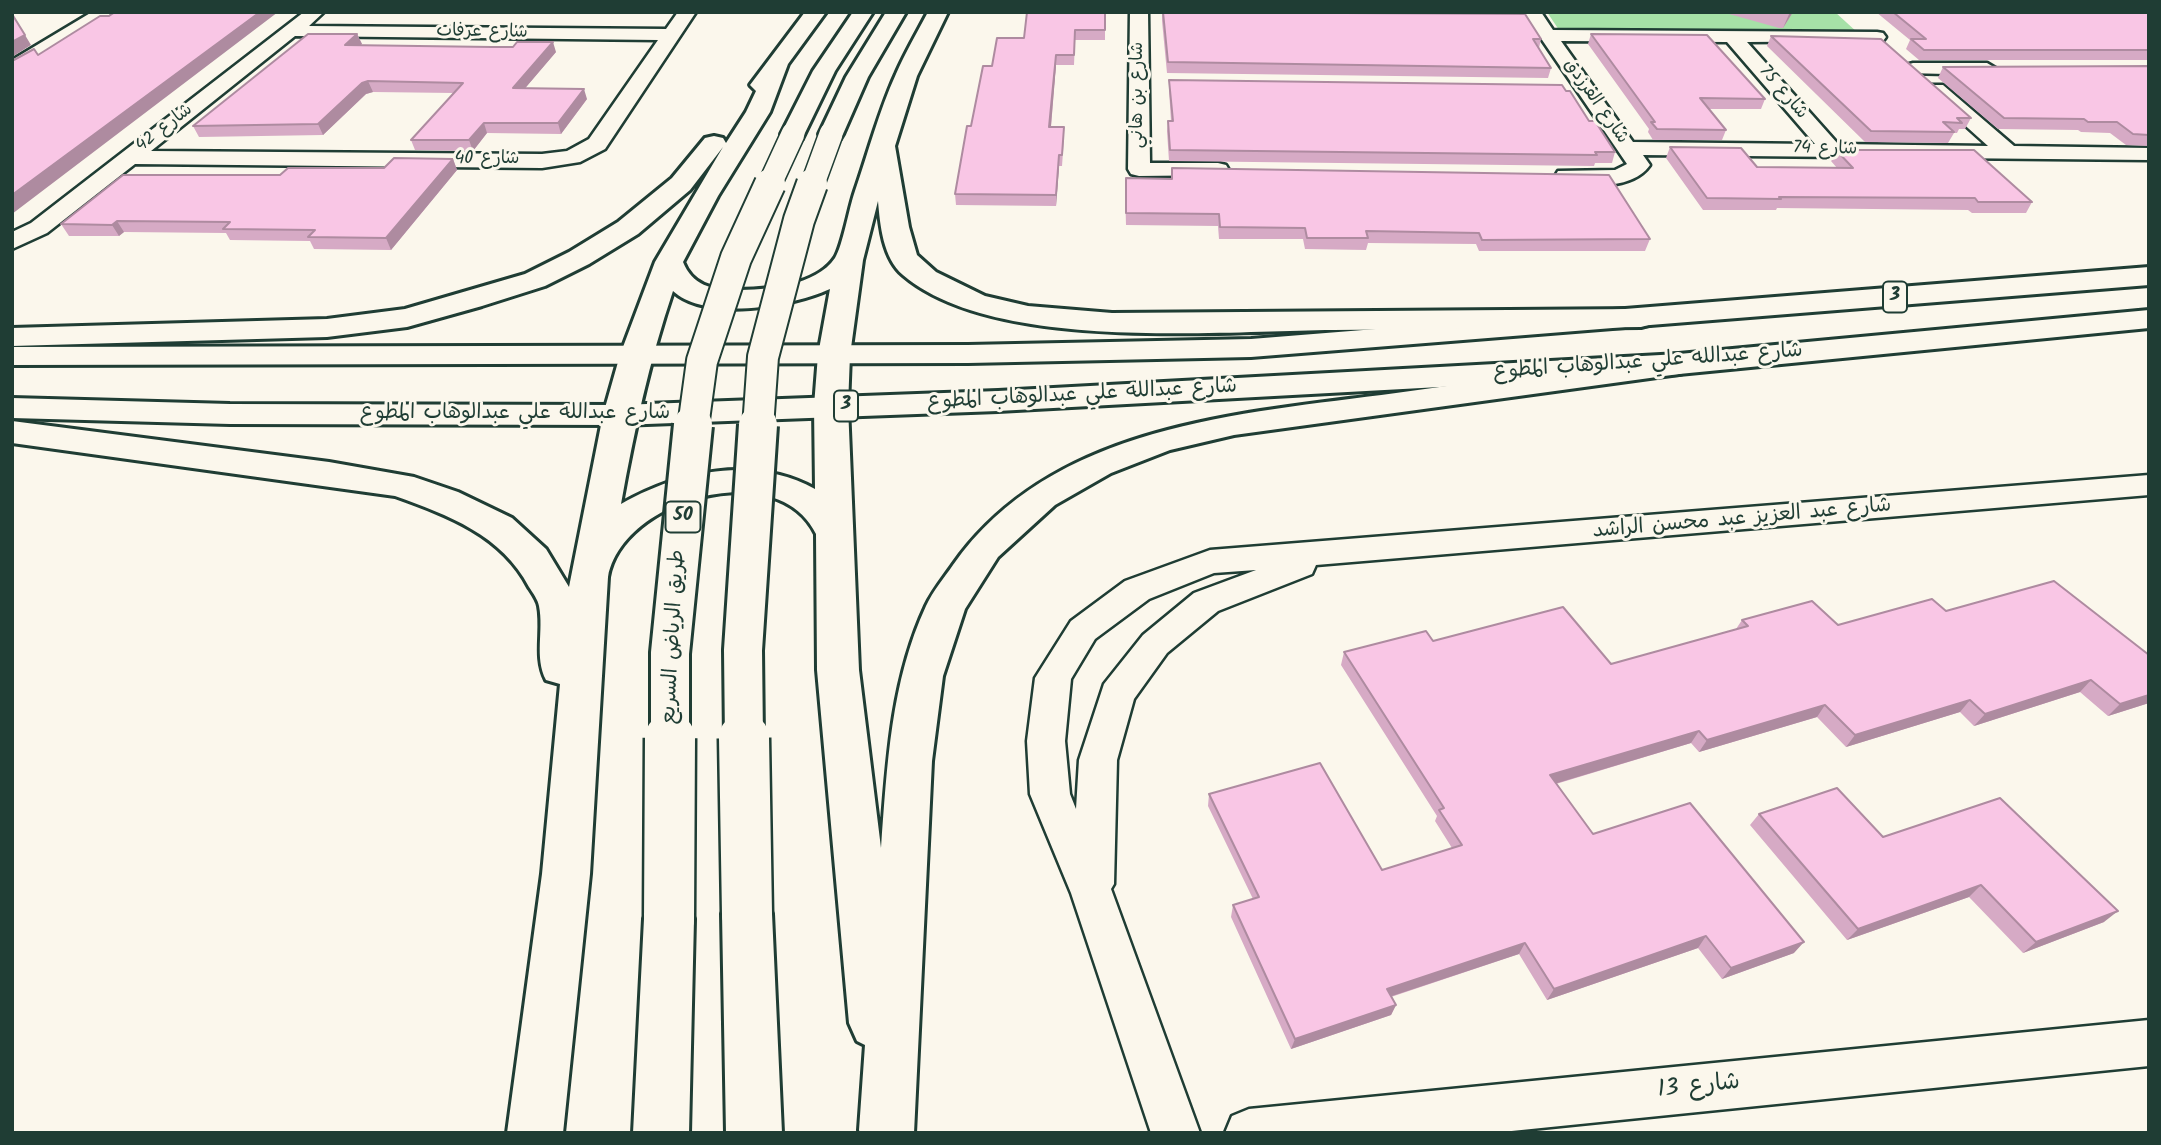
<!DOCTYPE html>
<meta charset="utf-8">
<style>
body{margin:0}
#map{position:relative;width:2161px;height:1145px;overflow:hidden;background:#fbf7ec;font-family:Kalam,sans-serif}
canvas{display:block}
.frame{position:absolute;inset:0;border:14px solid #1f3d34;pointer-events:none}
</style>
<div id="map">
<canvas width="2161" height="1145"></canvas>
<div class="frame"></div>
</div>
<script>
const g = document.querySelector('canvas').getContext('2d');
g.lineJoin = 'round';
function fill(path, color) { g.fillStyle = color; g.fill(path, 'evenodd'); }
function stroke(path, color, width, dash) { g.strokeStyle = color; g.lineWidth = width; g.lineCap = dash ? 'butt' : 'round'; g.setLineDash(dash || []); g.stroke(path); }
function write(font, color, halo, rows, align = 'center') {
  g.font = font + ' Kalam,"Playpen Sans Arabic",sans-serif'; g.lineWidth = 6; g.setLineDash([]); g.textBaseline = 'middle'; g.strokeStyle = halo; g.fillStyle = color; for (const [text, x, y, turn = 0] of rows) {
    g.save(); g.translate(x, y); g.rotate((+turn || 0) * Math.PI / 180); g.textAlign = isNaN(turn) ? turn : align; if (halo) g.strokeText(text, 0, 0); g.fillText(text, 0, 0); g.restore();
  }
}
fill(new Path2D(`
 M1547,12H1835L1858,33H1561Z`), '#a6e1a7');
const minor = new Path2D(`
 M92,12H114L12,74V60Z
 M304,12H324L309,26L666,29L678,12H696L605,149L580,162L542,168L135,164L47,233L12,249V232L31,223ZM295,36L658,40L589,139L567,151L542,154L151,151Z
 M1130,12H1148L1150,163H1218L1226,165L1229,170L1226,175L1139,176L1131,174L1128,169Z
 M1523,12H1541L1553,30L1877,32L1883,33L1886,37L1883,41L1747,42L1838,144L1988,146L1929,93L1926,89L1929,85H1943L2014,146L2149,148V160L1643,155L1650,165C1632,191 1585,187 1558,181L1555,176L1558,171L1615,170L1627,164ZM1561,41L1727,42L1815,144L1633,142Z
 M1913,63H1987L1997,69L1987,75L1906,73L1903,69L1906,65Z
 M2149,475V495L1316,565L1312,574L1218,611L1167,653L1134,699L1117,760L1114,884L1111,889L1200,1133H1151L1071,893L1030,794L1027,741L1035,678L1071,621L1125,581L1210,550ZM1256,570L1194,593L1143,635L1104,684L1079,760L1076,809L1070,794L1065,741L1071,679L1095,639L1149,599L1214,573Z
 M2149,1020V1066L1492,1133H1225L1232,1116L1249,1109Z`);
const major = new Path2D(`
 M2149,267V285L1251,357L968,363L12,365V347L968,345L1251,339Z
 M2149,310V328L1679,374L998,411L620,425L230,424L12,418V398L230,404L620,405L998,391L1679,354Z`);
const highway = new Path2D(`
 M805,12H826L788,64L770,112L718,196L683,262C692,285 712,290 735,290C766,290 816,286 835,258C843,245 849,208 855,191C868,153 879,111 896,74C905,53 917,33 928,12H948L917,76L895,146L909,227L917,255L936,272L985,296L1028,306L1112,313L1641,309L1652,312L1656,318L1652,324L1641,327C1538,328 1435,329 1333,330C1217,331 993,352 903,275C883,258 880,225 878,201L863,260L850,355L848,406L859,670L881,848C887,766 891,681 926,606C933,591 944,578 953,565C1052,424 1240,414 1396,393C1490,380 1585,367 1679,354L1690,357L1695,364L1690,371L1679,374L1234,435L1170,450L1111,473L1055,505L998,557L965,609L943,676L932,761L914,1133H860L859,1130L865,1045L857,1041L849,1023L817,670L816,534C777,455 622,499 608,577L590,874L563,1133H507L542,874L560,684L546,680C534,657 544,631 539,606C538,600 533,593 529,587C502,535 448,515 395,496L12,443V421L329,462L414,477L458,492L512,518L546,549L569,587L603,415L620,355L655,262L723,147L690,190L638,234L589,264L545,286L482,306L407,327L327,337L12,346V328L327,319L405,309L525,274L569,252L618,222L672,178L705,138L714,136L723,138L726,143L746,112L756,91L750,85ZM830,289L818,355L814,406L815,489C753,455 679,471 621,504C634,431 649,362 673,291C707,322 793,306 830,289Z
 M853,12H873L835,71L802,139L793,141L784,139L781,134L813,71Z
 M886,12H906L868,77L843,134L840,139L831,141L822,139L819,134L846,77Z
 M747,891L765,898L772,914L782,1133H726L722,914L729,898Z
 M669,896L687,903L694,919L689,1133H633L644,919L651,903Z`);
stroke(minor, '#1f3d34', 5);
stroke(major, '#1f3d34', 6);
stroke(highway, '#1f3d34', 6);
fill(minor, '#fbf7ec');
fill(major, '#fbf7ec');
fill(highway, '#fbf7ec');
const highwayBridgeFar3 = new Path2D(`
 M769,186L793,134
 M812,186L831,134`);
const highwayBridgeFar2 = new Path2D(`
 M693,427L702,361L736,258L770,184
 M758,427L763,357L799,220L812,184`);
const highwayBridgeFar1 = new Path2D(`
 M670,740V653L693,425
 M744,740L743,650L758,425`);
const highwayBridge = new Path2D(`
 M744,738L747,914
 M669,919L670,738`);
stroke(highwayBridgeFar3, '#1f3d34', 26, []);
stroke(highwayBridgeFar2, '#1f3d34', 34, []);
stroke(highwayBridgeFar1, '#1f3d34', 44, []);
stroke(highwayBridge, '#1f3d34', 55, []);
stroke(highwayBridgeFar3, '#fbf7ec', 23);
stroke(highwayBridgeFar2, '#fbf7ec', 30);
stroke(highwayBridgeFar1, '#fbf7ec', 38);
stroke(highwayBridge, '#fbf7ec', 50);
fill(new Path2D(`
 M1105,12V40H1075L1074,65H1056L1051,127H1064V138L1062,166H1059L1056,206L956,205L955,194L971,126L992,66L1024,38Z
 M1162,12L1541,39L1539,48L1551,68L1548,78L1167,73L1162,21Z
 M1722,12H1793L1783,28H1779Z
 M1876,12H2149V60H1919L1906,49L1910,40Z
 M357,34L362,44L360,45L556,52L525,88L587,99L561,134L487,133L473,151L415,150L411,140L454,93L373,92L366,94L323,135L199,137L193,126Z
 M1591,34L1765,99L1761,109H1709L1726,130L1722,140H1653L1648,132L1649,129L1588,44Z
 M1771,36L1971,118L1965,129H1959L1957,133H1954L1948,143L1865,142L1767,46Z
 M2149,66V146L2126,145L2110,133L2081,132L2078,130L1998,129L1938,78L1943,67Z
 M1169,80L1589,121L1615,152L1612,163H1595L1594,166L1169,161L1167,131L1168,121H1171L1169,90Z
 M1670,147L1757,167L1837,168L1831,161L1836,150L2032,202L2026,213H1972L1968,210L1777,208L1776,210H1703L1666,158Z
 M453,159L457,170L391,250L314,249L310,241L230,240L226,233L124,232L119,236H69L61,224L280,175L384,168Z
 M1172,168L1650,239L1645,251H1479L1476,244L1368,243L1366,250L1305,249L1303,239H1219L1218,226L1126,225L1125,189L1171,179Z
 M1946,611L2149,655V703L2108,716L2080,692L1974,726L1960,712L1846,747L1817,717L1699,752L1691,743L1556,784L1593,834L1794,953L1722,979L1698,948L1547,1000L1519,954L1391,997L1396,1005L1391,1015L1291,1049L1231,917L1233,905L1253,899L1208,806L1209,794L1382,870L1452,848L1435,821L1437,816L1341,665L1344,652L1433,641L1611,664L1736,629L1742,620L1838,625Z
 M1759,814L1883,837L2104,922L2023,953L1969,897L1847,940L1750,825Z`), '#d6aac5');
fill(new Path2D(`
 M260,12H278L12,214V195Z
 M1790,12H1793L1783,28Z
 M357,34L362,44L349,55L345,45Z
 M25,35L31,45L12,57V42Z
 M553,42L556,52L516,99L513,88Z
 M1056,55V65L1050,137L1049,127Z
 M368,81L373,92L366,94L323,135L318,124L362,83Z
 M584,89L587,99L561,134L558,123Z
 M484,123L487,133L473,151L469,140Z
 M1059,155V166L1056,206V195Z
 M453,159L457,170L391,250L386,238Z
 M117,221L124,232L119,236L112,225Z
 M2091,680L2080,692L1974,726L1985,714Z
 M2149,695V703L2108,716L2120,704Z
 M1970,700L1960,712L1846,747L1855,735Z
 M1825,705L1817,717L1699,752L1707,740Z
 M1699,731L1691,743L1544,787L1550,775Z
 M1981,885L1969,897L1847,940L1858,929Z
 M2118,911L2104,922L2023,953L2036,942Z
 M1706,936L1698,948L1547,1000L1554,989Z
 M1804,942L1794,953L1722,979L1731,968Z
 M1525,943L1519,954L1383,999L1387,989Z
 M1396,1005L1391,1015L1291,1049L1295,1039Z`), '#ae8ba0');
const building = new Path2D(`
 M115,12H260L12,195V61L34,49L38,55L100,16H109Z
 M1027,12H1105V30H1075L1074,55H1056L1049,127H1064L1062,155H1059L1056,195L955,194L967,126H971L983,66H992L997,38H1024Z
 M1163,12L1525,14L1541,39H1533L1551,68L1168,62Z
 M1893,12H2149V50H1924L1911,39H1926Z
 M12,14L25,35L12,42Z
 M308,34H357L345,45L492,47H513L517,42H553L513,88L584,89L558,123H484L469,140H411L463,83L368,81L362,83L318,124L193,126Z
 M1591,34L1707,35L1765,99L1700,98L1726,130L1657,129L1651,122H1655Z
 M1771,36L1881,39L1971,118H1957L1962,123L1943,122L1954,132L1871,131Z
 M2149,66V135L2133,134L2117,122H2088L2084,119L2004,118L1943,67Z
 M1169,80L1562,85L1566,91H1570L1589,121H1595L1615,152H1595L1597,155L1170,150L1168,121H1173Z
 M1670,147L1741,148L1757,167L1853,168L1836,150H1974L2032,202H1978L1975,198L1779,197L1781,199L1707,198Z
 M394,158L453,159L386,238L308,237L315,230L223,229L230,222L117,221L112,225L61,224L123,175H280L288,168H384Z
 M1172,168L1609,175L1650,239L1482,240L1479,233L1366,231L1368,238H1307L1305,228L1220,227L1219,214L1126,213V178L1172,179Z
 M2054,581L2149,655V695L2120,704L2091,680L1985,714L1970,700L1855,735L1825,705L1707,740L1699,731L1550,775L1593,834L1690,803L1804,942L1731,968L1706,936L1554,989L1525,943L1387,989L1396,1005L1295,1039L1233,905L1259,897L1209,794L1320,763L1382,870L1462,845L1439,810L1444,808L1344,652L1426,631L1433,641L1563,607L1611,664L1748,626L1742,620L1812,601L1838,625L1932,599L1946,611Z
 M1837,788L1883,837L2000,798L2118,911L2036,942L1981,885L1858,929L1759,814Z`);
fill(building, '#f9c6e5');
stroke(building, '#ae8ba0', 2);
write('18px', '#1f3d34', '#fbf7ec', [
 ["شارع عرفات",482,33,1],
 ["شارع 75",1782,93,49],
 ["شارع بن هاني",1139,95,-90],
 ["شارع الفرزدق",1595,102,55],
 ["شارع 42",165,129,-38],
 ["شارع 74",1825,150,1],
 ["شارع 40",487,160]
]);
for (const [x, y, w] of [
 [1895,297,24],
 [846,406,24],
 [683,517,35]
]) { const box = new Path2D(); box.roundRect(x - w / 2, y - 15.5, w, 31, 5); g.fillStyle = '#fbf7ec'; g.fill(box); stroke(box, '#1f3d34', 2); }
write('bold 19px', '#1f3d34', null, [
 ["3",1895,297],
 ["3",846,406],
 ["50",683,517]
]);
write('21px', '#1f3d34', '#fbf7ec', [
 ["شارع عبدالله علي عبدالوهاب المطوع",1648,363,-4],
 ["شارع عبدالله علي عبدالوهاب المطوع",1082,396,-3],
 ["شارع عبدالله علي عبدالوهاب المطوع",515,414],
 ["شارع عبد العزيز عبد محسن الراشد",1742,520,-5],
 ["طريق الرياض السريع",675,637,-87]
]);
write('24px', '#1f3d34', '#fbf7ec', [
 ["شارع 13",1699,1088,-6]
]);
</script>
